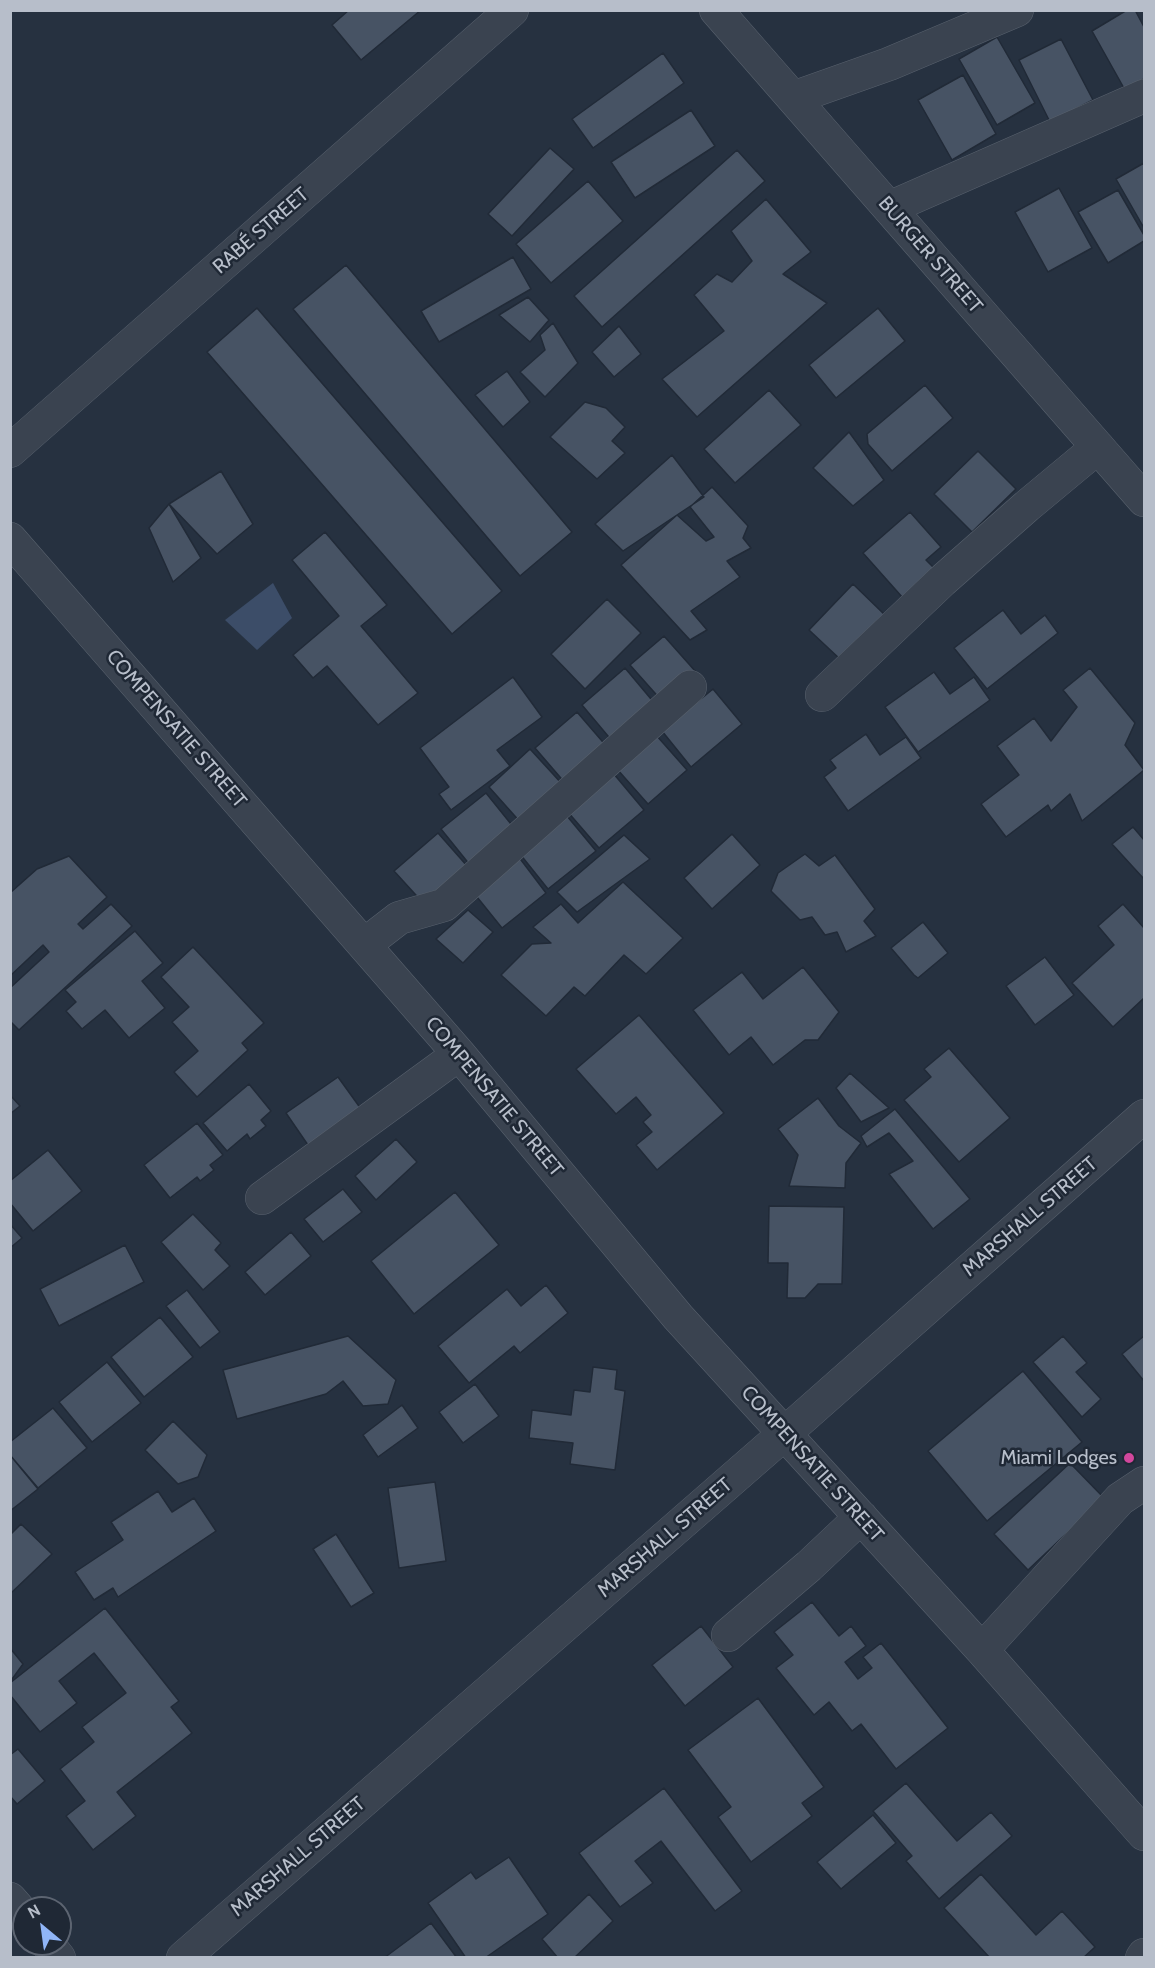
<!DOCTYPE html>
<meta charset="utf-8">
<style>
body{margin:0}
#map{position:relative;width:1155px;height:1968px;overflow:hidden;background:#263140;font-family:Cabin,sans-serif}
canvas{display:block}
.frame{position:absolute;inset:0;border:12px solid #b7beca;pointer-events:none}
.north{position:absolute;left:12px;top:1896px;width:60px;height:60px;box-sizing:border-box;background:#1f2835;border:2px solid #5c6471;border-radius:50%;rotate:331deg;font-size:16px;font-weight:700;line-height:24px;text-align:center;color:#b7beca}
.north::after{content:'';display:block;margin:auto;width:21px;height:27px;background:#90b5f6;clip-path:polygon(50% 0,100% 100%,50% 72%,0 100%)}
</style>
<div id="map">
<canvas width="1155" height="1968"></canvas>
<div class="frame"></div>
<div class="north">N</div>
</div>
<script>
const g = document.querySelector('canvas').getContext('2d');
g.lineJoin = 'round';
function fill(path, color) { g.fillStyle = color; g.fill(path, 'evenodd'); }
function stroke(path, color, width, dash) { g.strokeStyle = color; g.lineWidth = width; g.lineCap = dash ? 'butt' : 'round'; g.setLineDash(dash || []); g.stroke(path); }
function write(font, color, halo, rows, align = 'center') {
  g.font = font + ' Cabin,sans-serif'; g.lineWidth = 5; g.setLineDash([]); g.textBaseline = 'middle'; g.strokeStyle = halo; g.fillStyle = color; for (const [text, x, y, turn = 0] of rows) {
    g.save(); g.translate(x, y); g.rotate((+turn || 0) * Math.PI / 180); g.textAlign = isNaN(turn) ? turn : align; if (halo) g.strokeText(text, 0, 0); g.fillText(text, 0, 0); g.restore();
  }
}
fill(new Path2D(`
 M273,583L292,618L257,650L225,620Z`), '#3c4d68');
const building = new Path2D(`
 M349,10H421L361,60L332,25Z
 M1127,10H1135L1144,27V79L1125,90L1092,31Z
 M997,37L1035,103L997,125L959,59Z
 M1061,39L1093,100L1050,122L1019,60Z
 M663,53L684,83L593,148L572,119Z
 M963,75L996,134L952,160L918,100Z
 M691,110L715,146L635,198L611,162Z
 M550,148L574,169L512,236L488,214Z
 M737,150L765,181L602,327L574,296Z
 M1144,163V228L1116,179Z
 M588,181L623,221L551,283L516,244Z
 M1059,188L1092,248L1048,272L1015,212Z
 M1118,190L1144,235V241L1108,263L1078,212Z
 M766,199L811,252L783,274L827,303L697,417L662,379L724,331L694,295L717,274L732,282L752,261L731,231Z
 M513,257L531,289L439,342L421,311Z
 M346,265L572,532L520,576L293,309Z
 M528,297L549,320L530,342L499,315Z
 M257,308L502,591L452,634L207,352Z
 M878,308L905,341L836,398L809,365Z
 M553,323L578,363L545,397L520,372L545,350L540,335Z
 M619,326L641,354L614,377L592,352Z
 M507,371L530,402L503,427L475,395Z
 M925,385L953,418L892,471L868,444L867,434Z
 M769,390L801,425L735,483L704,449Z
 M585,402L606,408L625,427L612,441L625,453L597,479L550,437Z
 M849,432L884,480L853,506L813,468Z
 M978,451L1016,489L972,532L934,494Z
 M672,455L704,497L623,551L595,524Z
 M221,471L253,524L217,554L169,504Z
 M712,487L748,526L743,538L751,548L727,561L740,577L691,611L707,630L690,640L621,565L677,515L706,541L714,537L690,507Z
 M169,504L201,558L173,582L149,528Z
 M910,512L941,547L926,560L936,570L903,598L863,553Z
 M325,532L387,605L361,626L418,693L378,725L327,666L313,678L293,655L339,616L292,560Z
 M853,584L887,617L841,660L809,630Z
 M607,599L641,633L585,689L551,654Z
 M1003,610L1021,634L1045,615L1058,633L987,689L954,648Z
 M664,636L696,672L662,701L630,665Z
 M625,668L656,705L613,742L582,705Z
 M1090,668L1135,723L1125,745L1144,770L1082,821L1070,794L1051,811L1048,805L1006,837L981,804L1019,775L997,746L1034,718L1051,741L1077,707L1063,690Z
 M934,672L950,694L974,677L990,700L918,752L885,707Z
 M513,677L542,717L497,750L510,766L451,810L439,794L449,787L420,748Z
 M713,689L742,724L691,767L662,731Z
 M577,712L608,748L566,784L535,748Z
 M866,734L880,755L906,737L921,758L848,811L824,777L836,768L830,760Z
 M656,735L687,770L648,804L617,769Z
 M530,749L563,785L522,824L489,787Z
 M613,773L644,810L599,848L567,811Z
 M486,793L515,829L470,865L441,829Z
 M567,816L596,851L548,889L520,854Z
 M1133,827L1144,840V879L1112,844Z
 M438,833L468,867L425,905L394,871Z
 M732,834L760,865L712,909L684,878Z
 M624,835L650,859L577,912L557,892Z
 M805,854L819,866L835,855L875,909L864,921L876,936L846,952L837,932L825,935L812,917L800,920L771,891L778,873Z
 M69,856L107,897L78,924L83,929L111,904L132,926L19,1030L10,1021V988L49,952L43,945L10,976V893L37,869Z
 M518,856L546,893L502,928L473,892Z
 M623,882L683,938L646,974L624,955L585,996L574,987L546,1016L501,975L532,944L551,943L533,927L561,904L578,923Z
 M1123,904L1144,928V998L1113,1027L1072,983L1114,945L1098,926Z
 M468,910L493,932L463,963L436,939Z
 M923,922L948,953L918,978L914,975L891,948Z
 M135,931L163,963L142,981L165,1008L129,1038L105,1010L82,1029L66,1011L76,1002L65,990Z
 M193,947L264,1023L242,1043L248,1050L197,1097L174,1072L198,1051L172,1022L189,1007L161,977Z
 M1045,957L1074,995L1035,1025L1006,986Z
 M803,967L839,1012L818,1040H805L773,1065L751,1037L729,1055L693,1010L742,972L763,999Z
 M639,1015L724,1113L657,1170L636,1145L652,1132L643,1122L651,1115L636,1097L616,1114L576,1069Z
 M949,1048L1010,1118L959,1162L904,1100L931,1077L924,1069Z
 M850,1073L889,1108L861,1122L836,1088Z
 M338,1077L374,1127L321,1164L286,1113Z
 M249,1084L271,1111L261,1120L266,1126L250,1139L247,1134L227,1151L203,1123Z
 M10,1095L20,1106L10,1114Z
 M818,1098L839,1126L861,1143L846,1163L845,1188L789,1186L798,1155L778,1129Z
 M895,1109L970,1199L933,1229L889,1174L913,1161L889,1133L867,1147L861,1136Z
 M197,1123L223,1155L210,1165L214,1170L200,1181L197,1177L170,1198L144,1165Z
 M396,1139L417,1162L376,1200L355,1176Z
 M48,1150L82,1191L33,1231L10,1203V1181Z
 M343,1189L362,1212L323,1242L304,1219Z
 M455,1192L499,1245L414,1314L371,1261Z
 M769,1206L844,1207L842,1284H818L805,1298H787L788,1263H768Z
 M193,1214L221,1243L215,1250L230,1266L203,1290L161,1242Z
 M10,1224L22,1238L10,1248Z
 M291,1232L311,1256L265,1295L245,1272Z
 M125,1245L144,1282L59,1326L40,1289Z
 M546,1285L568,1313L520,1353L514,1346L469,1383L438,1346L507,1289L521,1306Z
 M187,1290L220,1332L200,1348L166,1306Z
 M160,1317L193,1357L144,1397L111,1357Z
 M348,1336L396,1380L388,1404L363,1406L343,1381L326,1394L237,1419L223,1370Z
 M1063,1336L1087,1363L1076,1372L1101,1399L1082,1417L1033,1362Z
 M1144,1336V1381L1122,1354Z
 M107,1362L141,1403L92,1442L59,1402Z
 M593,1367L617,1370L615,1389L625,1391L615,1470L570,1464L573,1443L529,1438L532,1410L571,1415L574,1390L590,1392Z
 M1023,1371L1082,1442L987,1521L928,1451Z
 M475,1384L499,1416L463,1443L439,1412Z
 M402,1405L418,1428L378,1457L363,1435Z
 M53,1408L87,1448L38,1488L10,1455V1442Z
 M173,1421L207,1455L198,1477L178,1484L145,1450Z
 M10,1455L38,1489L10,1511Z
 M1070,1463L1104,1498L1028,1570L994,1534Z
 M435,1482L446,1561L399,1568L388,1488Z
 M158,1491L172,1512L194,1498L216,1531L118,1597L113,1588L94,1600L75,1572L123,1540L111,1522Z
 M21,1524L52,1554L10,1594V1535Z
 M336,1534L374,1593L351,1607L313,1549Z
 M812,1602L839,1636L851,1626L866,1646L845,1662L858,1679L872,1668L863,1657L881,1643L948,1728L896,1769L861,1724L852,1731L829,1702L814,1715L776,1668L793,1655L774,1632Z
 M105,1608L179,1701L171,1707L192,1733L117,1792L136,1816L93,1850L66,1816L85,1801L60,1769L94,1742L82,1727L126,1693L94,1653L59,1681L77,1703L40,1732L10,1695V1683Z
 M701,1626L733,1667L685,1706L652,1665Z
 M10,1648L23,1664L10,1682Z
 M758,1698L824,1787L802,1803L812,1816L751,1862L718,1817L731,1807L688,1750Z
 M18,1749L45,1781L17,1804L10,1796V1755Z
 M906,1783L957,1841L991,1812L1012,1836L939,1899L906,1861L912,1856L873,1811Z
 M664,1788L742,1891L715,1911L661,1841L635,1861L653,1883L620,1907L579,1853Z
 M873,1815L896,1843L841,1889L817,1862Z
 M509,1857L548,1914L485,1958H466L428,1903L471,1872L476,1879Z
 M981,1874L1036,1935L1062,1911L1095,1947L1083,1958H990L944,1908Z
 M589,1894L613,1921L574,1958H558L542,1939Z
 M431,1923L457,1958H384Z`);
fill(building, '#475364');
stroke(building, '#212a37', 1.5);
const minor = new Path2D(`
 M716,10L1144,500
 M793,98L889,64L1017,10
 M889,208L1144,96
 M10,451L512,10
 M10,539L459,1054L678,1317L982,1650L1144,1834
 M822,695L942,581L1027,506L1098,447
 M364,945L399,918L444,905L690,687
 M262,1198L459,1054
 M728,1635L809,1566L861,1517
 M982,1650L1120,1499L1144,1483
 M10,1899L24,1915
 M48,1944L59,1958
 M183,1958L784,1434L1144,1116
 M1142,1958L1144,1955`);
stroke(minor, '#58616d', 34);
stroke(minor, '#3a4350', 33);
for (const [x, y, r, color] of [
 [1129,1458,6,"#d1479c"]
]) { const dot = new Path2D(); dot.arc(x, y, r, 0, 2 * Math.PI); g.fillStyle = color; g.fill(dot); stroke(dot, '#1f2835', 2); }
write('20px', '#b7beca', '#1f2835', [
 ["RABÉ STREET",261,231,-41],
 ["BURGER STREET",930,255,49],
 ["COMPENSATIE STREET",176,729,49],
 ["COMPENSATIE STREET",494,1097,50],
 ["MARSHALL STREET",1030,1217,-41],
 ["COMPENSATIE STREET",812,1464,48],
 ["MARSHALL STREET",665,1538,-41],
 ["MARSHALL STREET",298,1857,-41]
]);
write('20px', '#b7beca', '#1f2835', [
 ["Miami Lodges",1117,1458]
], 'right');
</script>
